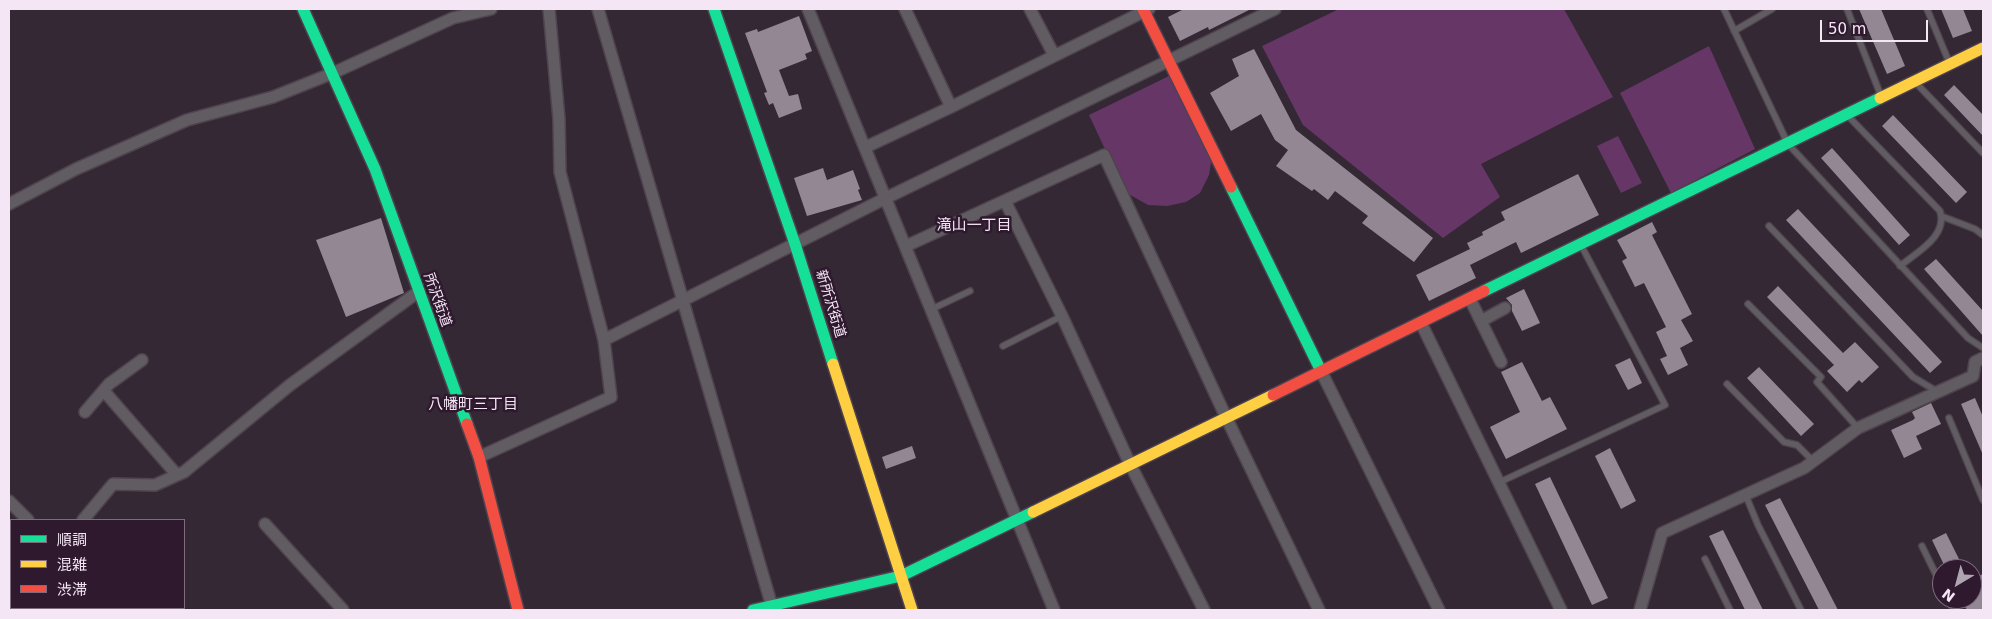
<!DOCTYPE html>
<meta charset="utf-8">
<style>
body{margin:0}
#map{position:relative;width:1992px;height:619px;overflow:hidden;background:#342834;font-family:"DejaVu Sans","Noto Sans JP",sans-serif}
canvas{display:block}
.frame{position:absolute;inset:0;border:10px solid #f5e6f5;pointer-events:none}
.legend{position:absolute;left:10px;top:519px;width:175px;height:90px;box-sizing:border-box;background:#2e192e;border:1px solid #7e6b7e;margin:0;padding:6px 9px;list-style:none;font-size:15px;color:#f5e6f5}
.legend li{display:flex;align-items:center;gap:10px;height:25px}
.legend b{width:25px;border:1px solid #7e6b7e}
.north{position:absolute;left:1932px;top:559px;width:50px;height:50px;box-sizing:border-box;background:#2e192e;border:1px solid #7e6b7e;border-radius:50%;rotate:217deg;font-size:14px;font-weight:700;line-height:20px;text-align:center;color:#f5e6f5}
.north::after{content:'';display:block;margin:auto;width:18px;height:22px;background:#b1a4b1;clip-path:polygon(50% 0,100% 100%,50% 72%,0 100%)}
.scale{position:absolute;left:1820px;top:20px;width:108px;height:22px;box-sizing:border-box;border:2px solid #f5e6f5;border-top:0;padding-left:6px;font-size:15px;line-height:18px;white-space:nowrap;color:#f5e6f5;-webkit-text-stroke:4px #2e192e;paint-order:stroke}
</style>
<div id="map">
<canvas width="1992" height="619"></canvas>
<div class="frame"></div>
<ul class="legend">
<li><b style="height:6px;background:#16e098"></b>順調</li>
<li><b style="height:6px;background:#ffcf43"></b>混雑</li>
<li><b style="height:6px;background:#f24e42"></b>渋滞</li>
</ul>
<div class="north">N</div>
<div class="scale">50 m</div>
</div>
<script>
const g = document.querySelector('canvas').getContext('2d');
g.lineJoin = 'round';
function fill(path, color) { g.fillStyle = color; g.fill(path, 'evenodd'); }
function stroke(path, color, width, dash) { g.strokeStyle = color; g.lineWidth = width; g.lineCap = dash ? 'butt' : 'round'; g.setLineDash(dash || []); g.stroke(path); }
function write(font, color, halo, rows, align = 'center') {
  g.font = font + ' "DejaVu Sans","Noto Sans JP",sans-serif'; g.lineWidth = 5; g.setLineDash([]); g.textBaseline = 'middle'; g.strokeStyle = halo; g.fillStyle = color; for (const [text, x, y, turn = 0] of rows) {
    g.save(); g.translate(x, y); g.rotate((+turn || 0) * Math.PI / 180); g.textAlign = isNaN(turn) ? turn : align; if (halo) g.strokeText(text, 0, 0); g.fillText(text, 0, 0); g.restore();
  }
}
fill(new Path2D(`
 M1339,9H1564L1613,97L1481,164L1500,197L1443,238L1303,125L1262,46Z
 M1709,46L1755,149L1671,193L1620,93Z
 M1171,75L1212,157L1209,175L1200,193L1186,202L1167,206L1148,205L1125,192L1089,115Z
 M1618,136L1642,183L1621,193L1597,146Z`), '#653666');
fill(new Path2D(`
 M1184,9H1251L1209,30L1208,27L1180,41L1168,17Z
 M1859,9H1881L1905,66L1887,74Z
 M1941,9H1963L1972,31L1953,38Z
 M799,16L812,51L805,54L807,59L779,70L789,96L798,94L802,109L779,118L773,103L769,105L764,93L767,92L745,33L757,29L758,32Z
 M1254,49L1296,130L1433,238L1414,262L1362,223L1368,216L1335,191L1328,200L1314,189L1312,191L1276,166L1288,150L1275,140L1261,114L1231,131L1210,93L1239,76L1232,59Z
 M1954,85L1983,115V136L1944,95Z
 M1893,115L1967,192L1956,203L1882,126Z
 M1832,148L1910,235L1899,245L1821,158Z
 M823,168L827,180L853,170L860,189L858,190L862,200L807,216L794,178Z
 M1578,174L1599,215L1521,253L1516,242L1470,265L1476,278L1429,301L1416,275L1470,249L1467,243L1483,235L1482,232L1505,220L1501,212Z
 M1798,209L1942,362L1930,373L1786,220Z
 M381,218L404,293L346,317L316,240Z
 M1652,222L1657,232L1652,235L1692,314L1681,320L1693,341L1680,348L1688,365L1668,375L1660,359L1667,356L1656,332L1666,327L1644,283L1635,287L1622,261L1627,258L1617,240Z
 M1936,259L1983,311V336L1924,269Z
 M1778,286L1843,353L1855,342L1879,367L1862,383L1859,380L1847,392L1827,371L1834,365L1767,297Z
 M1524,289L1540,323L1522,331L1512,311V305L1506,298Z
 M1630,358L1642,383L1628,390L1615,365Z
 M1522,362L1542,401L1550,397L1567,429L1506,459L1490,427L1520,412L1501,372Z
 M1759,367L1814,424L1801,436L1747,378Z
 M1975,398L1983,417V455L1961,404Z
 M1931,403L1941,424L1916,436L1922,449L1904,458L1891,430L1913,420L1915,418L1912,412Z
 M912,446L916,458L886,469L882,457Z
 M1610,448L1636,501L1621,509L1595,456Z
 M1550,477L1608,598L1592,605L1535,484Z
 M1780,498L1838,610H1819L1765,505Z
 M1723,530L1763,610H1745L1709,536Z
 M1946,533L1964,569H1946L1932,540Z
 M1983,574V610H1967L1961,599H1972V579Z`), '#928792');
const lane = new Path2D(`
 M1724,9L1788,144L1968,338L1983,348
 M1847,9L1881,96
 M1927,9L1949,62
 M1734,31L1772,9
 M1916,83L1983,153
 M1848,116L1940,211C1948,236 1917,252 1900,266
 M1941,216L1975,229L1983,235
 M1769,226L1913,377L1938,392
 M1748,304L1821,377L1817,382L1858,428
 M932,309L970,291
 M1003,346L1062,316
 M1727,384L1784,442L1797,445L1813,461
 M1949,418L1983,500
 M1500,482L1665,405L1581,245
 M1746,496L1758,525L1801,610
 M1922,546L1942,587
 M1705,559L1730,610
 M1948,599L1954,610`);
const street = new Path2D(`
 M598,9L773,610
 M808,9L1054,610
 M905,9L951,107
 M1030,9L1054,55
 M866,147L951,107L1149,9
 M1005,201L1062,316L1130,464L1204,610
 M9,204L76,169L187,120L273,97L333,73L453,18L491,9
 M906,246L1104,155L1226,417L1319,610
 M1470,299L1501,362
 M1481,321L1505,308
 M1421,323L1561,610
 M604,340L886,198L1275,9
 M1321,371L1439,610
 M104,391L177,475
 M85,412L109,384L142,360
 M479,457L611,397L604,340L560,172L559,119L549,9
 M9,501L28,520
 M83,520L113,484L155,485L184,472L290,385L418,292
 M265,524L343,610
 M106,610L111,608
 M1640,610L1662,533L1804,468L1858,428L1973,376L1975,362L1983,358`);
const fast = new Path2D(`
 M303,9L375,169L467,424
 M714,9L795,244L833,364
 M1231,187L1321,371
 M1484,291L1880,98
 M753,610L901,576L1033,512`);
const slow = new Path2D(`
 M1880,98L1983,48
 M833,364L912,610
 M1033,512L1273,395`);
const jam = new Path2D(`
 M1143,9L1231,187
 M1273,395L1484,291
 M467,424L479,457L518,610`);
stroke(lane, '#4e434e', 8);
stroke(street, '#4e434e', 14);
stroke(fast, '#4e434e', 14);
stroke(slow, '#4e434e', 14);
stroke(jam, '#4e434e', 14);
stroke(lane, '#615c61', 5.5);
stroke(street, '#615c61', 11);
stroke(fast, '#16e098', 11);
stroke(slow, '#ffcf43', 11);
stroke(jam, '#f24e42', 11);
write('14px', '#f5e6f5', '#2e192e', [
 ["所沢街道",437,300,70],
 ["新所沢街道",830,304,73]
]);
write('15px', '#f5e6f5', '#2e192e', [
 ["滝山一丁目",974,226],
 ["八幡町三丁目",473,405]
]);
</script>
